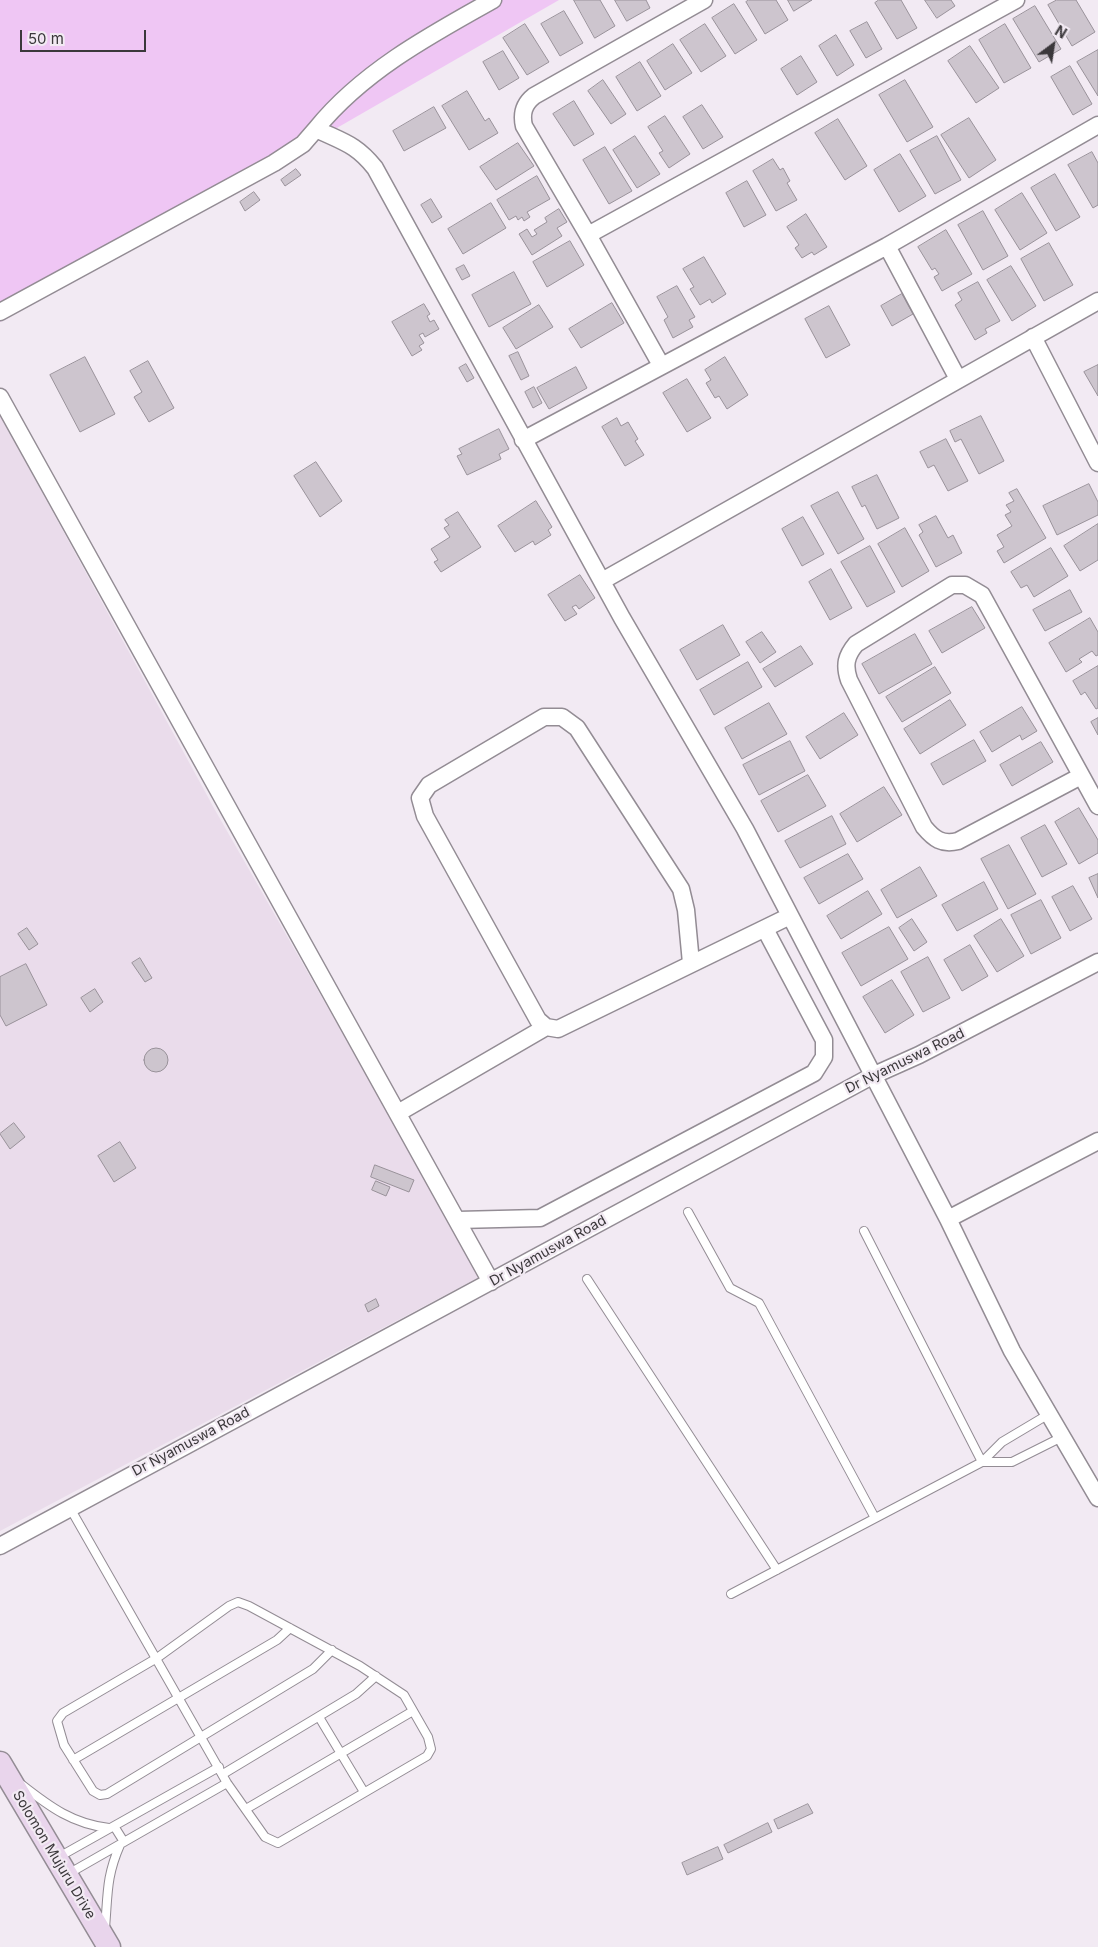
<!DOCTYPE html>
<style>
body{margin:0}
#map{position:relative;width:1098px;height:1947px;overflow:hidden;background:#f2eaf3;font-family:Inter,sans-serif}
canvas{display:block}
.north{position:absolute;left:1028px;top:20px;width:50px;height:50px;-webkit-text-stroke:4px #f2eaf3;paint-order:stroke;rotate:31deg;font-size:14px;font-weight:700;line-height:20px;text-align:center;color:#3b383b}
.north::after{content:'';display:block;margin:auto;width:18px;height:22px;background:#3b383b;clip-path:polygon(50% 0,100% 100%,50% 72%,0 100%)}
.scale{position:absolute;left:20px;top:30px;width:126px;height:22px;box-sizing:border-box;border:2px solid #3b383b;border-top:0;padding-left:6px;font-size:15px;line-height:18px;white-space:nowrap;color:#3b383b;-webkit-text-stroke:4px #f2eaf3;paint-order:stroke}
</style>
<div id="map">
<canvas width="1098" height="1947"></canvas>
<div class="north">N</div>
<div class="scale">50 m</div>
</div>
<script>
const g = document.querySelector('canvas').getContext('2d');
g.lineJoin = 'round';
function fill(path, color) { g.fillStyle = color; g.fill(path, 'evenodd'); }
function stroke(path, color, width, dash) { g.strokeStyle = color; g.lineWidth = width; g.lineCap = dash ? 'butt' : 'round'; g.setLineDash(dash || []); g.stroke(path); }
function write(font, color, halo, rows, align = 'center') {
  g.font = font + ' Inter,sans-serif'; g.lineWidth = 4.5; g.setLineDash([]); g.textBaseline = 'middle'; g.strokeStyle = halo; g.fillStyle = color; for (const [text, x, y, turn = 0] of rows) {
    g.save(); g.translate(x, y); g.rotate((+turn || 0) * Math.PI / 180); g.textAlign = isNaN(turn) ? turn : align; if (halo) g.strokeText(text, 0, 0); g.fillText(text, 0, 0); g.restore();
  }
}
fill(new Path2D(`
 M0,415L215,810L481,1276L0,1531Z`), '#eadceb');
fill(new Path2D(`
 M0,0H559L0,322Z`), '#efc6f4');
const building = new Path2D(`
 M574,0H600L615,26L595,38Z
 M615,0H646L650,8L627,21Z
 M749,0H776L788,20L765,34L746,2Z
 M788,0H812L794,11Z
 M879,0H901L917,28L897,39L875,3Z
 M925,0H951L955,6L937,18Z
 M1057,0H1076L1095,32L1072,46L1048,5Z
 M734,4L757,40L735,54L712,18Z
 M1035,6L1061,49L1039,62L1013,19Z
 M564,11L583,43L560,56L541,24Z
 M867,22L882,49L866,58L850,31Z
 M525,24L549,62L527,75L503,38Z
 M705,24L726,56L701,72L680,40Z
 M1005,24L1031,68L1004,83L979,40Z
 M836,35L854,65L837,76L819,46Z
 M673,44L692,73L665,90L647,61Z
 M970,46L999,88L976,103L948,61Z
 M1098,50V96L1077,62Z
 M503,51L519,78L499,90L483,62Z
 M801,56L817,82L797,95L781,69Z
 M640,62L661,96L637,111L616,77Z
 M1070,66L1092,104L1073,115L1051,77Z
 M603,80L626,114L611,124L588,91Z
 M905,80L933,127L907,142L879,95Z
 M467,91L485,121L489,118L498,133L469,150L442,106Z
 M574,101L594,134L574,146L553,114Z
 M702,105L723,137L703,149L683,117Z
 M434,107L446,128L404,151L393,131Z
 M665,116L690,154L669,168L659,153L663,151L648,127Z
 M969,118L996,160L969,178L941,135Z
 M838,119L867,166L845,180L815,133Z
 M635,136L660,174L637,188L613,150Z
 M937,136L961,180L935,194L910,151Z
 M518,143L534,166L496,190L480,167Z
 M605,147L632,191L609,204L583,160Z
 M1092,152L1098,163V205L1093,208L1068,165Z
 M900,154L926,196L899,212L874,170Z
 M773,159L780,170L783,168L790,181L787,183L797,200L776,211L753,171Z
 M296,169L301,175L285,186L281,180Z
 M1055,174L1080,217L1056,231L1031,188Z
 M537,176L550,199L527,212L530,217L524,221L522,217L518,220L516,216L509,220L497,200Z
 M747,181L766,215L744,227L726,193Z
 M254,192L260,200L245,211L240,202Z
 M1022,193L1047,233L1020,250L995,210Z
 M431,199L442,217L432,223L421,205Z
 M491,203L506,228L463,254L448,229Z
 M559,209L567,222L557,228L562,236L532,255L519,234L527,229L532,237L537,234L534,230L547,222L545,218Z
 M983,211L1008,256L983,270L958,225Z
 M806,214L827,247L814,255L812,252L802,258L795,248L799,245L787,227Z
 M946,230L972,274L942,291L934,277L939,274L935,268L932,270L918,247Z
 M570,241L584,265L547,287L533,262Z
 M1049,243L1073,285L1044,301L1021,259Z
 M704,257L726,294L712,303L710,299L700,305L690,289L694,287L683,269Z
 M464,265L470,276L462,280L456,269Z
 M1011,266L1036,306L1012,321L987,280Z
 M514,272L531,304L489,327L472,295Z
 M978,282L1000,321L985,329L987,333L975,340L955,305L962,300L958,293Z
 M677,286L695,317L689,320L693,327L673,338L664,320L668,317L657,297Z
 M902,294L913,314L892,326L881,306Z
 M612,303L624,323L581,348L569,329Z
 M424,304L430,314L427,316L430,322L434,320L439,329L425,337L423,333L419,335L424,343L419,346L422,350L412,356L392,322Z
 M539,305L553,327L516,349L503,328Z
 M829,306L850,345L826,358L805,319Z
 M518,352L529,376L521,380L509,356Z
 M85,357L115,414L80,432L50,375Z
 M725,357L748,395L727,409L719,396L715,398L706,383L711,380L705,370Z
 M148,361L174,408L149,422L134,397L142,392L130,371Z
 M466,364L474,378L467,382L459,368Z
 M1098,365V396L1084,372Z
 M576,367L587,388L549,409L537,388Z
 M687,379L711,418L687,432L663,393Z
 M534,387L542,403L533,408L525,392Z
 M981,416L1004,461L979,474L961,439L955,442L950,431Z
 M617,418L621,426L628,422L638,439L635,441L644,455L625,466L602,427Z
 M499,429L509,449L499,454L501,459L467,475L457,456L462,454L459,449Z
 M946,439L968,481L948,491L934,465L928,468L920,452Z
 M316,462L342,501L320,517L294,476Z
 M877,475L899,518L877,529L865,505L862,507L852,487Z
 M1089,484L1098,502V515L1057,535L1043,506Z
 M1017,489L1046,538L1004,563L997,551L1004,547L997,535L1012,526L1005,515L1011,512L1006,505L1014,501L1009,493Z
 M838,492L864,539L838,554L811,506Z
 M536,501L552,527L548,530L551,535L535,545L533,541L515,552L498,526Z
 M458,512L481,547L441,572L434,562L438,560L431,549L450,537L444,528L449,525L445,520Z
 M936,516L948,538L953,535L962,553L936,567L919,535L923,532L919,525Z
 M803,517L824,554L802,566L782,529Z
 M1098,524V560L1080,571L1064,546Z
 M905,528L929,571L902,587L878,544Z
 M870,546L895,592L867,607L841,562Z
 M1051,548L1068,576L1034,597L1027,585L1021,588L1011,572Z
 M831,569L852,608L830,620L809,582Z
 M580,575L595,598L579,609L576,605L572,607L577,614L565,621L548,595Z
 M1070,590L1082,612L1045,631L1033,610Z
 M972,607L985,628L942,653L929,631Z
 M1090,618L1098,632V655L1096,656L1092,651L1079,659L1082,662L1066,672L1049,643Z
 M723,625L740,655L697,680L680,650Z
 M762,632L776,652L760,663L746,642Z
 M915,634L932,664L879,694L862,664Z
 M801,646L813,664L775,687L763,669Z
 M748,662L762,687L714,715L700,690Z
 M1098,666V708L1096,709L1085,692L1081,695L1073,681Z
 M935,667L951,693L902,722L886,697Z
 M950,700L966,725L920,754L904,729Z
 M769,703L787,734L742,759L725,728Z
 M1022,707L1037,731L1022,740L1020,735L992,752L980,732Z
 M844,713L858,735L820,759L806,737Z
 M1098,718V735L1091,722Z
 M974,740L986,761L943,785L931,764Z
 M790,741L805,771L759,795L743,765Z
 M1041,742L1053,762L1012,786L1000,765Z
 M808,775L826,806L778,832L761,801Z
 M884,787L902,815L857,842L840,814Z
 M1079,808L1098,840V853L1079,864L1055,822Z
 M832,816L846,844L800,868L785,841Z
 M1045,825L1067,864L1042,877L1021,838Z
 M1009,845L1036,894L1008,909L981,859Z
 M848,854L863,879L819,904L804,878Z
 M920,867L937,896L897,918L881,890Z
 M1098,874V898L1089,878Z
 M984,882L998,909L957,931L942,905Z
 M1073,886L1092,919L1070,931L1052,897Z
 M868,891L882,914L841,939L827,916Z
 M1041,900L1061,938L1031,954L1011,915Z
 M912,919L927,942L914,951L899,928Z
 M1001,919L1024,956L997,972L974,936Z
 M889,927L908,959L861,986L842,953Z
 M27,928L38,944L29,950L18,934Z
 M970,945L988,976L962,991L944,960Z
 M928,957L950,998L923,1012L901,972Z
 M140,958L152,978L145,982L132,963Z
 M26,964L47,1005L6,1026L0,1015V977Z
 M892,980L914,1015L885,1033L863,997Z
 M95,989L103,1002L90,1012L81,998Z
 M144 1060a12 12 0 1 1 24 0a12 12 0 1 1-24 0Z
 M14,1123L25,1137L10,1149L0,1134Z
 M120,1142L136,1168L114,1182L98,1156Z
 M375,1165L414,1180L409,1192L371,1177Z
 M376,1181L390,1187L386,1196L372,1190Z
 M376,1299L379,1306L368,1312L365,1305Z
 M808,1804L813,1813L778,1829L774,1820Z
 M768,1823L772,1832L728,1853L724,1845Z
 M718,1847L723,1859L687,1875L682,1863Z`);
fill(building, '#cdc5ce');
stroke(building, '#99929a', 1);
const lane = new Path2D(`
 M688,1212L730,1288L759,1303L875,1518
 M864,1231L982,1462
 M587,1279L777,1570
 M982,1462H1012L1062,1437
 M70,1508L227,1783L265,1837L278,1843L427,1756L431,1749L428,1737L404,1695L360,1666L249,1606L238,1602L229,1606L157,1658L63,1713L57,1721L64,1745L93,1791L100,1795L107,1794L313,1669L332,1650
 M731,1594L982,1462L1002,1442L1049,1414
 M319,1717L364,1792
 M73,1760L277,1640L290,1628
 M223,1774L356,1694L376,1676
 M22,1785C50,1807 73,1824 109,1828
 M246,1809L413,1711
 M114,1826L124,1842
 M57,1858L219,1767
 M68,1874L227,1783
 M105,1928C108,1894 106,1877 120,1845`);
const street = new Path2D(`
 M316,129C362,72 430,35 493,0
 M588,235L1016,0
 M887,246L958,379
 M0,312L274,163L303,144L316,129C343,142 356,144 375,168L622,618L745,829L948,1219L1012,1351L1098,1498
 M1033,337L1098,463
 M661,365L588,235L524,126C521,113 524,104 534,96L704,0
 M0,397L491,1282
 M523,440L887,246L1098,125
 M602,581L1098,301
 M1081,776L958,841C942,845 934,839 924,827L849,680C844,665 846,656 856,644L952,585H965L982,595L1098,806
 M691,963L686,910L681,889L577,728L562,717H544L429,785L420,798L425,816L538,1020L546,1027L558,1029L790,916
 M398,1113L546,1027
 M948,1219L1098,1141
 M458,1220L540,1218L814,1073L824,1057V1040L765,929
 M0,1546L872,1076L919,1055L1098,962`);
const secondary = new Path2D(`
 M0,1763L109,1947`);
stroke(lane, '#938c94', 10);
stroke(street, '#938c94', 19);
stroke(secondary, '#938c94', 25);
stroke(lane, '#fff', 8);
stroke(street, '#fff', 16);
stroke(secondary, '#e9d5ec', 22);
write('14px', '#3b383b', '#f2eaf3', [
 ["Dr Nyamuswa Road",905,1061,-26],
 ["Dr Nyamuswa Road",548,1251,-29],
 ["Dr Nyamuswa Road",191,1442,-28],
 ["Solomon Mujuru Drive",54,1855,59]
]);
</script>
